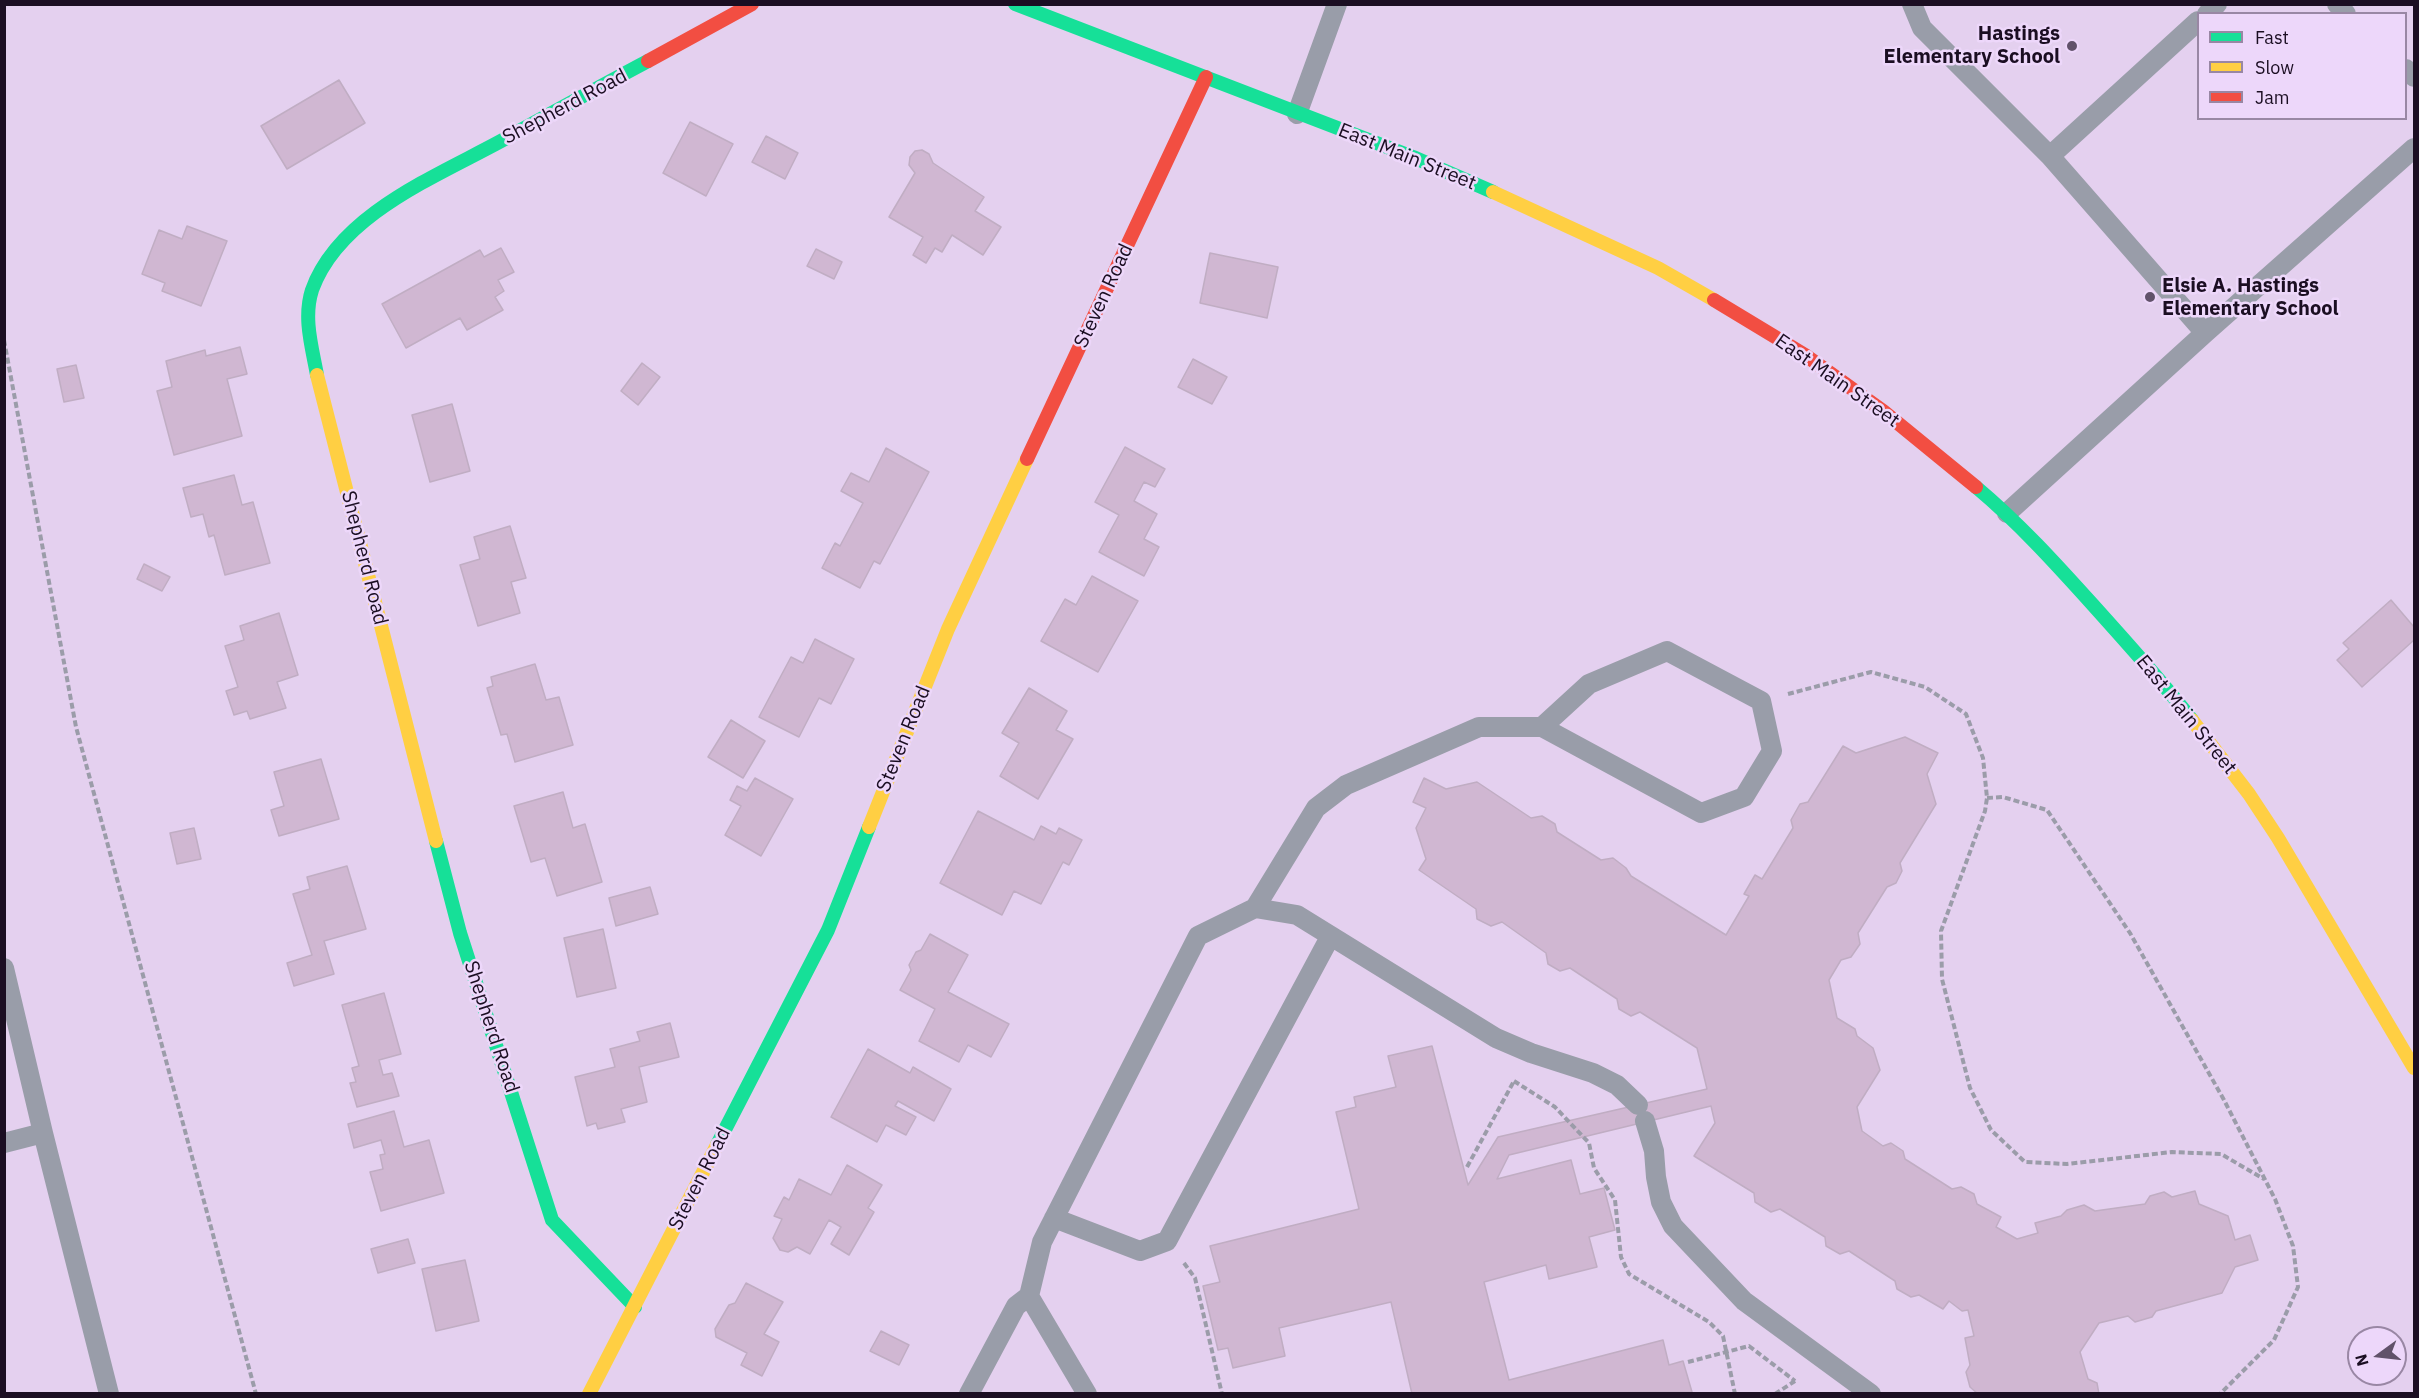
<!DOCTYPE html>
<style>
body{margin:0}
#map{position:relative;width:2419px;height:1398px;overflow:hidden;background:#e4d0ef;font-family:"IBM Plex Sans",sans-serif}
canvas{display:block}
.frame{position:absolute;inset:0;border:6px solid #1b0e22;pointer-events:none}
.legend{position:absolute;left:2197px;top:12px;width:210px;height:108px;box-sizing:border-box;background:#edd7fa;border:2px solid #9987a4;margin:0;padding:8px 10px;list-style:none;font-size:18px;color:#1b0e22}
.legend li{display:flex;align-items:center;gap:12px;height:30px}
.legend b{width:30px;border:2px solid #9987a4}
.north{position:absolute;left:2347px;top:1326px;width:60px;height:60px;box-sizing:border-box;background:#edd7fa;border:2px solid #9987a4;border-radius:50%;rotate:255deg;font-size:16px;font-weight:700;line-height:24px;text-align:center;color:#1b0e22}
.north::after{content:'';display:block;margin:auto;width:21px;height:27px;background:#61526a;clip-path:polygon(50% 0,100% 100%,50% 72%,0 100%)}
</style>
<div id="map">
<canvas width="2419" height="1398"></canvas>
<div class="frame"></div>
<ul class="legend">
<li><b style="height:8px;background:#16e098"></b>Fast</li>
<li><b style="height:8px;background:#ffcf43"></b>Slow</li>
<li><b style="height:8px;background:#f24e42"></b>Jam</li>
</ul>
<div class="north">N</div>
</div>
<script>
const g = document.querySelector('canvas').getContext('2d');
g.lineJoin = 'round';
function fill(path, color) { g.fillStyle = color; g.fill(path, 'evenodd'); }
function stroke(path, color, width, dash) { g.strokeStyle = color; g.lineWidth = width; g.lineCap = dash ? 'butt' : 'round'; g.setLineDash(dash || []); g.stroke(path); }
function write(font, color, halo, rows, align = 'center') {
  g.font = font + ' "IBM Plex Sans",sans-serif'; g.lineWidth = 5; g.setLineDash([]); g.textBaseline = 'middle'; g.strokeStyle = halo; g.fillStyle = color; for (const [text, x, y, turn = 0] of rows) {
    g.save(); g.translate(x, y); g.rotate((+turn || 0) * Math.PI / 180); g.textAlign = isNaN(turn) ? turn : align; if (halo) g.strokeText(text, 0, 0); g.fillText(text, 0, 0); g.restore();
  }
}
const building = new Path2D(`
 M339,80L365,123L287,169L261,126Z
 M690,122L733,144L706,196L663,173Z
 M766,136L798,153L785,179L752,162Z
 M922,150L929,154L933,163L984,197L975,211L1001,227L983,255L952,235L942,252L935,248L926,263L913,255L923,237L889,217L915,173L909,165L910,157L915,151Z
 M187,226L227,241L201,306L162,291L165,283L142,274L159,230L182,239Z
 M501,248L514,272L498,280L504,291L495,297L503,310L467,330L460,318L406,348L382,304L480,250L484,257Z
 M816,249L842,262L834,279L807,266Z
 M1210,253L1278,267L1267,318L1200,303Z
 M240,347L247,374L227,379L242,436L174,455L157,391L172,387L166,361L205,350L206,356Z
 M1193,359L1227,377L1212,404L1178,387Z
 M642,363L660,377L638,405L621,391Z
 M76,365L84,398L64,402L57,369Z
 M452,404L470,471L430,482L412,415Z
 M1125,447L1165,469L1155,487L1144,482L1134,501L1157,514L1144,539L1159,547L1144,576L1099,552L1119,515L1095,502Z
 M886,448L929,472L880,564L874,561L860,588L822,568L835,543L840,546L863,503L841,491L851,473L869,482Z
 M234,475L242,505L253,502L270,563L225,575L214,535L209,537L203,514L191,517L183,488Z
 M510,526L526,578L511,582L520,613L478,626L460,565L480,559L474,537Z
 M144,564L170,577L162,591L137,579Z
 M1092,576L1138,601L1098,672L1041,641L1065,599L1076,605Z
 M2391,600L2414,627V640L2362,687L2337,660L2349,649L2343,643Z
 M279,613L298,675L277,682L286,708L250,719L247,711L234,715L226,691L238,687L225,646L244,640L240,626Z
 M815,639L854,659L831,704L819,698L799,737L759,717L791,657L803,663Z
 M535,664L546,700L559,697L573,745L515,762L507,734L501,735L487,688L493,686L491,677Z
 M1029,688L1067,711L1056,730L1073,739L1038,799L1000,776L1019,743L1002,733Z
 M731,720L765,741L743,778L708,757Z
 M1905,737L1938,753L1927,774L1936,804L1900,863L1902,871L1896,883L1887,887L1858,933L1860,944L1851,957L1841,960L1829,980L1837,1018L1855,1029L1857,1036L1873,1048L1880,1070L1857,1107L1862,1131L1883,1146L1891,1143L1903,1151L1905,1159L1952,1189L1961,1187L1974,1194L1977,1204L2001,1217L1996,1227L2017,1239L2038,1233L2035,1223L2061,1216L2067,1210L2084,1205L2095,1211L2145,1204L2150,1196L2164,1192L2172,1197L2195,1191L2199,1204L2228,1216L2235,1240L2250,1235L2258,1260L2235,1267L2222,1293L2156,1311L2152,1317L2135,1322L2128,1316L2099,1323L2080,1352L2088,1379L2097,1383L2099,1394H1978L1970,1387L1966,1372L1970,1365L1965,1338L1974,1336L1968,1310L1962,1311L1949,1301L1943,1309L1919,1295L1911,1297L1897,1289L1895,1281L1849,1251L1840,1254L1826,1246L1825,1237L1780,1209L1771,1212L1755,1202L1754,1193L1694,1156L1715,1123L1711,1106L1509,1155L1497,1179L1571,1160L1580,1194L1604,1188L1615,1230L1589,1237L1597,1267L1549,1279L1546,1265L1484,1282L1509,1380L1663,1340L1669,1365L1683,1361L1692,1392L1412,1394L1391,1302L1279,1328L1285,1356L1233,1368L1228,1348L1218,1350L1203,1286L1220,1282L1210,1246L1359,1209L1336,1112L1356,1107L1354,1097L1396,1087L1388,1056L1432,1046L1468,1185L1498,1137L1707,1089L1697,1048L1640,1012L1631,1016L1619,1009L1617,999L1570,968L1560,971L1548,964L1546,953L1502,922L1491,926L1477,919L1476,909L1419,870L1426,859L1416,828L1426,808L1413,802L1424,778L1446,789L1477,782L1531,818L1542,816L1555,824L1557,832L1601,860L1613,858L1626,868L1631,876L1726,935L1749,896L1744,894L1755,875L1762,879L1793,828L1791,820L1800,804L1808,802L1843,746L1856,753Z
 M321,759L339,819L279,836L271,810L284,806L274,772Z
 M755,778L793,799L761,856L725,835L741,806L730,800L737,786L747,791Z
 M563,792L573,828L585,824L602,882L557,896L545,858L531,862L514,806Z
 M978,811L1034,840L1041,826L1056,834L1059,828L1082,840L1069,865L1063,862L1041,904L1014,891L1002,915L940,883Z
 M194,828L201,859L177,864L170,833Z
 M347,866L366,929L324,941L334,974L294,986L287,963L312,955L293,894L310,889L307,877Z
 M650,887L658,914L616,926L609,898Z
 M603,929L616,988L577,997L564,938Z
 M930,934L968,955L948,992L1009,1024L991,1057L968,1045L959,1062L919,1041L935,1009L900,990L911,970L909,965L916,952L921,950Z
 M384,993L401,1054L379,1060L383,1075L392,1073L399,1096L357,1107L350,1083L356,1082L352,1068L359,1066L342,1005Z
 M670,1023L679,1057L639,1067L647,1102L621,1109L625,1122L598,1129L596,1123L587,1126L575,1077L615,1067L610,1049L640,1041L637,1032Z
 M868,1049L910,1073L913,1067L951,1089L934,1121L898,1101L895,1106L916,1117L906,1135L886,1125L877,1142L831,1117Z
 M394,1111L404,1147L429,1140L444,1193L381,1211L370,1172L383,1169L380,1155L385,1154L381,1140L354,1148L348,1124Z
 M847,1165L882,1185L868,1208L874,1212L849,1255L831,1244L841,1227L829,1220L810,1254L797,1247L788,1252L780,1250L773,1238L782,1219L774,1216L784,1197L789,1200L799,1179L831,1195Z
 M408,1239L415,1263L378,1273L371,1249Z
 M465,1260L479,1321L436,1331L422,1269Z
 M746,1283L783,1302L764,1334L779,1342L762,1376L741,1365L747,1353L716,1337L715,1329L729,1305L735,1303Z
 M881,1331L909,1345L899,1365L870,1351Z`);
fill(building, '#d0b7d2');
stroke(building, '#c0adc3', 1.5);
stroke(new Path2D(`
 M4,340L76,727L256,1394
 M1788,694L1871,672L1925,687L1966,714L1983,758L1987,798L1985,811L1941,931L1942,979L1970,1088L1991,1130L2025,1162L2067,1164L2172,1152L2221,1154L2264,1179
 M1987,798L2003,797L2047,810L2130,933L2224,1100L2275,1199L2293,1246L2298,1287L2274,1340L2220,1394
 M1514,1081L1555,1107L1589,1143L1594,1168L1615,1200L1621,1257L1629,1274L1709,1322L1723,1336L1735,1394
 M1467,1167L1514,1081
 M1184,1263L1195,1278L1222,1394
 M1688,1362L1749,1346L1795,1381
 M1775,1394L1795,1381`), '#9b9ca9', 4, [6, 3]);
stroke(new Path2D(`
 M1912,4L1922,28L2050,156
 M2337,4L2346,14
 M2207,14L2217,4
 M2198,21L2050,156L2205,333
 M2406,69L2414,77
 M1297,114L1337,4
 M2007,513L2205,333L2414,148
 M1255,908L1316,808L1346,785L1479,727H1542L1701,813L1744,797L1772,751L1761,701L1667,651L1589,684L1542,727
 M4,968L43,1133L109,1394
 M1645,1121L1654,1151L1656,1177L1661,1202L1673,1226L1744,1301L1871,1394
 M4,1143L43,1133
 M1054,1218L1140,1251L1167,1241L1330,937
 M1029,1296L1042,1242L1198,936L1255,908L1297,915L1496,1038L1531,1053L1593,1073L1617,1085L1638,1105
 M969,1394L1016,1306L1029,1296L1087,1394`), '#999da9', 20);
stroke(new Path2D(`
 M1015,4L1413,157L1493,192
 M317,375C312,347 303,318 312,290C339,215 435,177 501,141C550,114 599,87 648,61
 M1976,487C2019,523 2056,564 2093,605C2127,643 2161,680 2192,720
 M436,841L460,933L552,1220L635,1307
 M717,1145L828,930L869,827`), '#16e098', 14);
stroke(new Path2D(`
 M1493,192L1658,268L1714,300
 M317,375L436,841
 M2192,720L2249,794L2278,838L2414,1068
 M869,827L948,629L1027,459
 M589,1394L717,1145`), '#ffcf43', 14);
stroke(new Path2D(`
 M648,61L752,4
 M1714,300L1805,355L1883,411L1976,487
 M1027,459L1206,77`), '#f24e42', 14);
for (const [x, y, r, color] of [
 [2072,46,6,"#61526a"],
 [2150,297,6,"#61526a"]
]) { const dot = new Path2D(); dot.arc(x, y, r, 0, 2 * Math.PI); g.fillStyle = color; g.fill(dot); stroke(dot, '#edd7fa', 2); }
write('bold 20px', '#1b0e22', '#edd7fa', [
 ["Hastings",2060,34],
 ["Elementary School",2060,57],
 ["Elsie A. Hastings",2162,286,"left"],
 ["Elementary School",2162,309,"left"]
], 'right');
write('20px', '#1b0e22', '#edd7fa', [
 ["Shepherd Road",565,107,-28],
 ["East Main Street",1407,157,22],
 ["Steven Road",1104,296,-65],
 ["East Main Street",1837,381,35],
 ["Shepherd Road",364,558,76],
 ["East Main Street",2186,715,51],
 ["Steven Road",904,739,-68],
 ["Shepherd Road",491,1027,72],
 ["Steven Road",700,1179,-63]
]);
</script>
